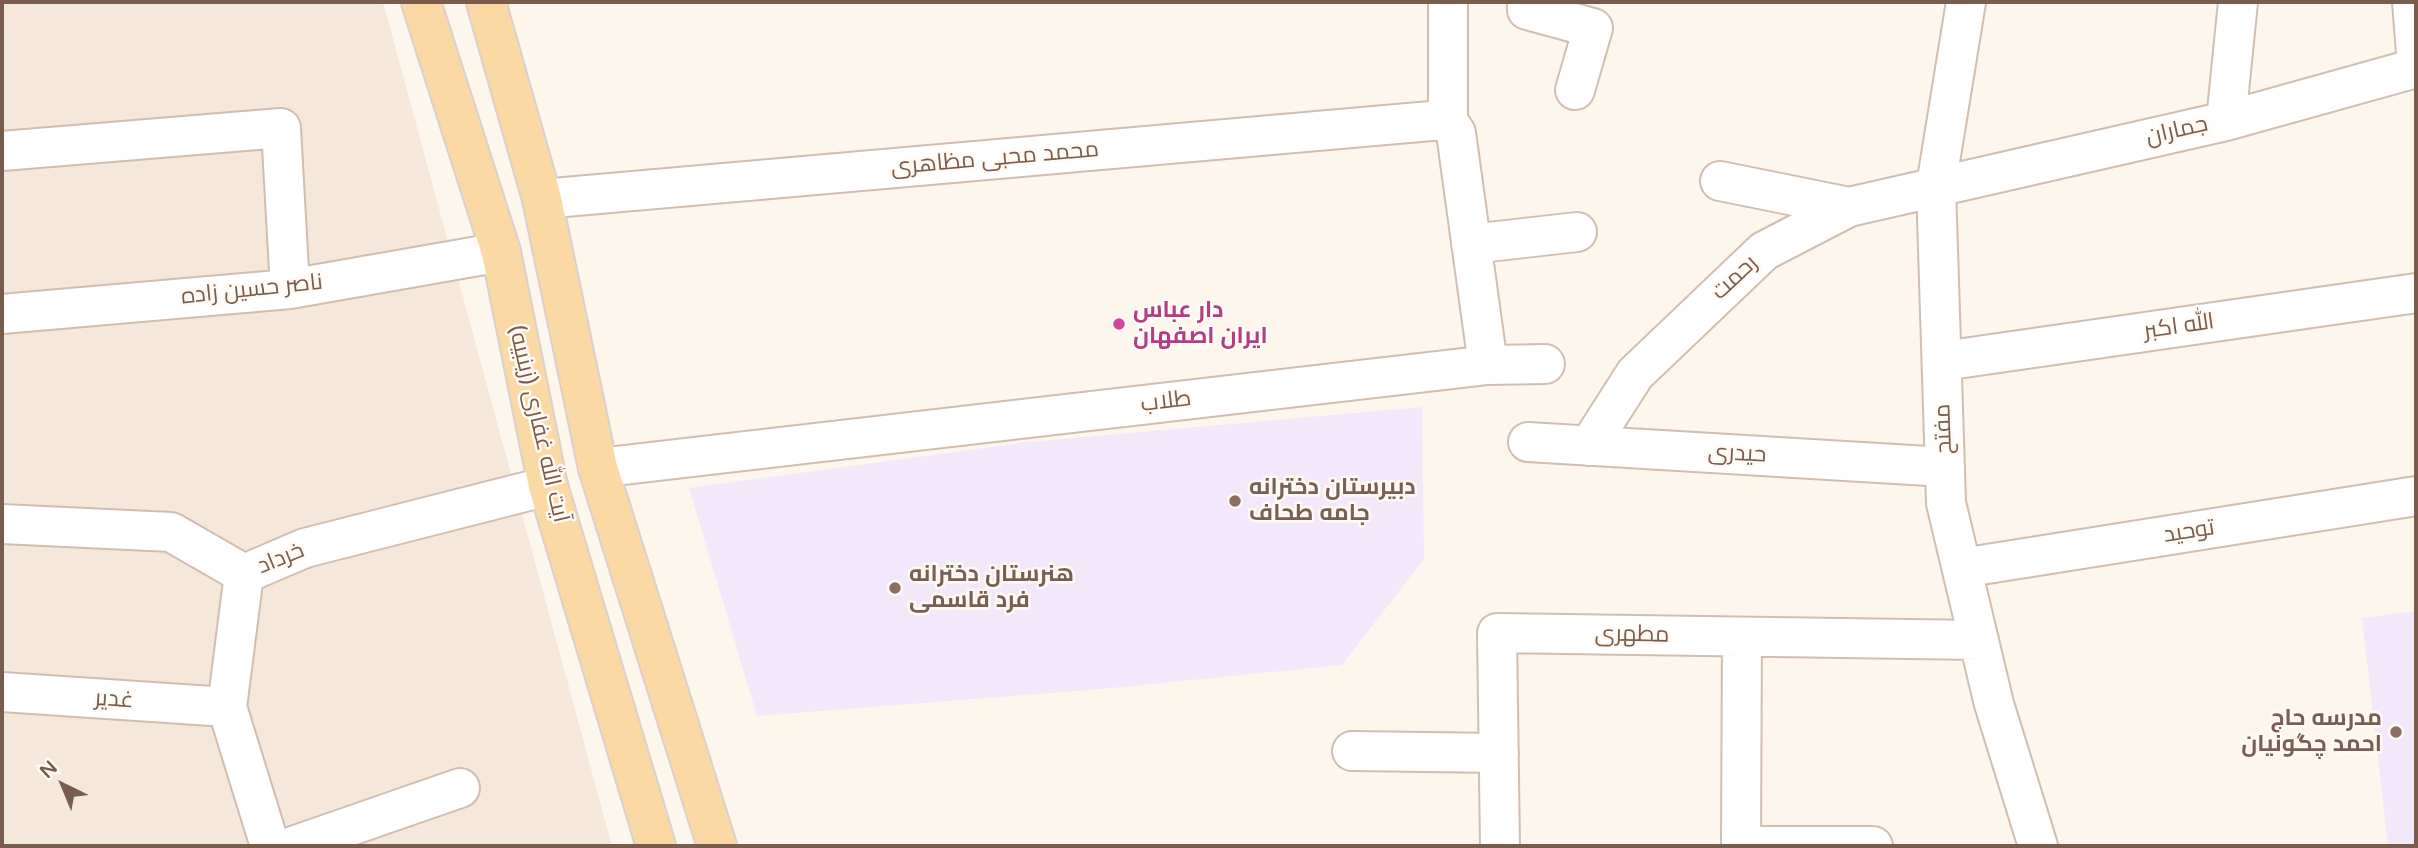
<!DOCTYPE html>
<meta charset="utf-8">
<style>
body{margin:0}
#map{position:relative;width:2418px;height:848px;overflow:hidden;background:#fdf6ec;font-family:"Varela Round",sans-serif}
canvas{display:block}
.frame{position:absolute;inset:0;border:4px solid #7a5c4d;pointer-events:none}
.north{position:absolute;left:28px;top:750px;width:70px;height:70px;-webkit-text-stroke:5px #fffaf3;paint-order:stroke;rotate:317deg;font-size:19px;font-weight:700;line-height:28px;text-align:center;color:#7a5c4d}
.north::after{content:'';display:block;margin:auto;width:24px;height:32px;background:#7a5c4d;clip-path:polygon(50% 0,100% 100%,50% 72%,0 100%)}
</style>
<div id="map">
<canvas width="2418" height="848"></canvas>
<div class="frame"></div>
<div class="north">N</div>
</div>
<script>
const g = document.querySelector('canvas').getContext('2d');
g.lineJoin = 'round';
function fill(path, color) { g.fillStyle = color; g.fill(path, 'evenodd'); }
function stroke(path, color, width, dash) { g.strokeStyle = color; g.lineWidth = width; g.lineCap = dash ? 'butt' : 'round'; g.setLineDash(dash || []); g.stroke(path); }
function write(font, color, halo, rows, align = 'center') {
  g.font = font + ' "Varela Round",Cairo,sans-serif'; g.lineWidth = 5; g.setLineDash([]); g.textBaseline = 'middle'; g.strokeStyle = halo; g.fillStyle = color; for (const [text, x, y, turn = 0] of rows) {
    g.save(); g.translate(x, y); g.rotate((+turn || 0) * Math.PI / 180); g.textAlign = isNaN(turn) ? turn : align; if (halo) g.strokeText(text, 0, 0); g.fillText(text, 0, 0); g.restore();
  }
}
fill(new Path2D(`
 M2,2H383L612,846H2Z`), '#f5e8da');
fill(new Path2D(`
 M1422,407L1424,559L1342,665L1102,689L757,716L689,488L1028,442Z
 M2416,611V846H2388L2362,618Z`), '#f3e8fa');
const minor = new Path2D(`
 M1527,2V10L1593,28L1575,90
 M1966,2L1936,186L1946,503L1994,704L2038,846
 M2412,2L2416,53
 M1448,121V2
 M2226,121L2238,2
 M2,151L281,128L290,289
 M1720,181L1849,207
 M542,199L1431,121H1448
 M1471,244L1577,232
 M2,314L290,289L501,252
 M1943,361L2416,293
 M1488,365L1545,364
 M1528,442L1945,467
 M1589,446L1635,374L1764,251L1849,207L2226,121L2416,68
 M598,468L1488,365L1456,133L1448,121
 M2,524L171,532L244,574
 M1962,568L2416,496
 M2,692L227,707
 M1352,751L1499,753
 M270,846L227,707L244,574L305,548L548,486
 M293,846L460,788
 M1500,846L1497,633L1979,640
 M1741,846L1742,637
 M1741,846H1873`);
const major = new Path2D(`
 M421,2L501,252L548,486L656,846
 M486,2L542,199L598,468L717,846`);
stroke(minor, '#d1beb0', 42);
stroke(major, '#dad1cd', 42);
stroke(minor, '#fff', 38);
stroke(major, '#fbd9a5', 38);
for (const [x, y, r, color] of [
 [1119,324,7,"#d1479c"],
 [1235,501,7,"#8d6e63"],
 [895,588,7,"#8d6e63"],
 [2396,732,7,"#8d6e63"]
]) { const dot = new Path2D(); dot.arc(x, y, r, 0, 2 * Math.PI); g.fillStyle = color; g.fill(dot); stroke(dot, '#fffaf3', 2.5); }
write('23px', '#7a5c4d', '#fffaf3', [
 ["جماران",2177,131,-13],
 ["محمد محبی مظاهری",995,159,-5],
 ["رحمت",1735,278,-43],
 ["ناصر حسین زاده",252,290,-6],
 ["الله اکبر",2179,327,-8],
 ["طلاب",1166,402,-7],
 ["آیت الله غفاری (زینبیه)",538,424,77],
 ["مفتح",1944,429,-92],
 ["حیدری",1737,454,3],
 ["توحید",2189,532,-9],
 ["خرداد",281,559,-22],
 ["مطهری",1632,635,1],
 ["غدیر",114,700,4]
]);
write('bold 23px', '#b23c85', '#fffaf3', [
 ["دار عباس",1133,311],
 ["ایران اصفهان",1133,337]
], 'left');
write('bold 23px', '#785e54', '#fffaf3', [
 ["دبیرستان دخترانه",1249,488],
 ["جامه طحاف",1249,514],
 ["هنرستان دخترانه",909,575],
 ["فرد قاسمی",909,601],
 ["مدرسه حاج",2382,719,"right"],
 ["احمد چگونیان",2382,745,"right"]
], 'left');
</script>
